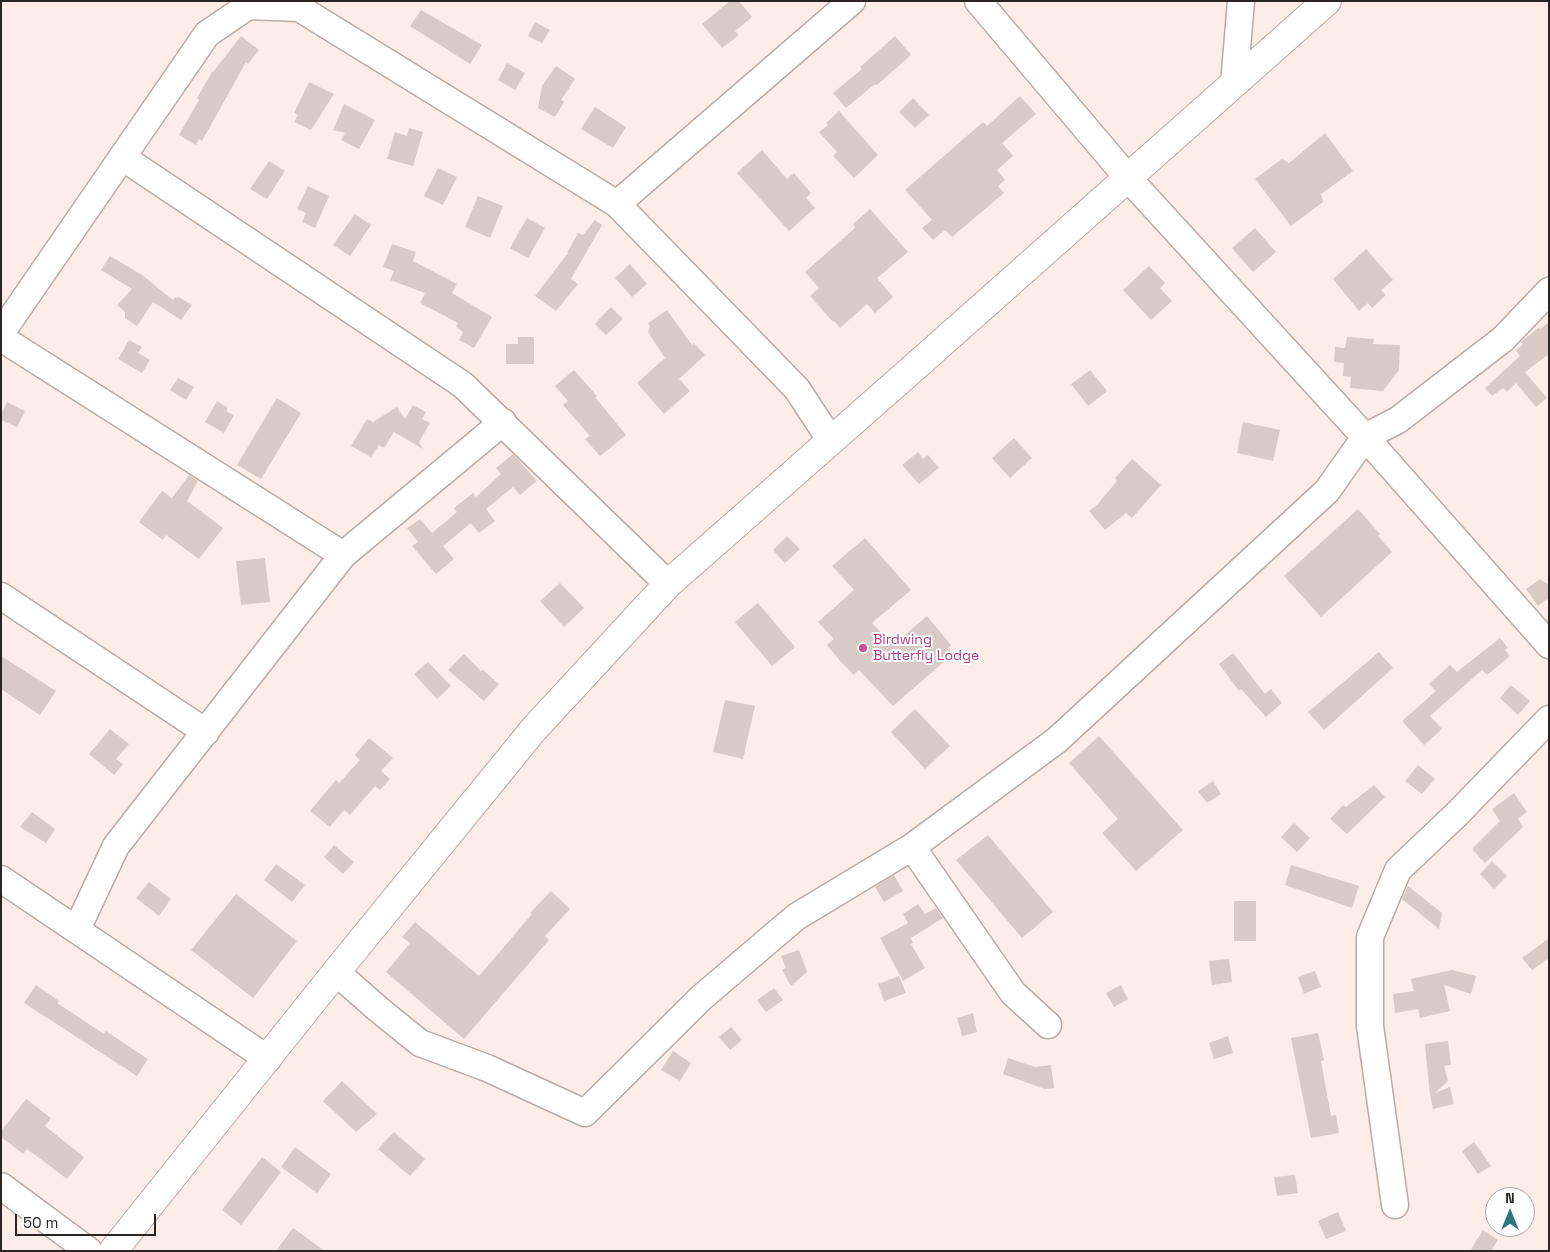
<!DOCTYPE html>
<style>
body{margin:0}
#map{position:relative;width:1550px;height:1252px;overflow:hidden;background:#fcede8;font-family:"Space Grotesk",sans-serif}
canvas{display:block}
.frame{position:absolute;inset:0;border:2px solid #2a2523;pointer-events:none}
.north{position:absolute;left:1485px;top:1187px;width:50px;height:50px;box-sizing:border-box;background:#fefefe;border:1px solid #a9a7a6;border-radius:50%;rotate:0deg;font-size:14px;font-weight:700;line-height:20px;text-align:center;color:#2a2523}
.north::after{content:'';display:block;margin:auto;width:18px;height:22px;background:#2e7581;clip-path:polygon(50% 0,100% 100%,50% 72%,0 100%)}
.scale{position:absolute;left:15px;top:1214px;width:141px;height:22px;box-sizing:border-box;border:2px solid #2a2523;border-top:0;padding-left:6px;font-size:15px;line-height:18px;white-space:nowrap;color:#2a2523;-webkit-text-stroke:4px #fefefe;paint-order:stroke}
</style>
<div id="map">
<canvas width="1550" height="1252"></canvas>
<div class="frame"></div>
<div class="north">N</div>
<div class="scale">50 m</div>
</div>
<script>
const g = document.querySelector('canvas').getContext('2d');
g.lineJoin = 'round';
function fill(path, color) { g.fillStyle = color; g.fill(path, 'evenodd'); }
function stroke(path, color, width, dash) { g.strokeStyle = color; g.lineWidth = width; g.lineCap = dash ? 'butt' : 'round'; g.setLineDash(dash || []); g.stroke(path); }
function write(font, color, halo, rows, align = 'center') {
  g.font = font + ' "Space Grotesk",sans-serif'; g.lineWidth = 4; g.setLineDash([]); g.textBaseline = 'middle'; g.strokeStyle = halo; g.fillStyle = color; for (const [text, x, y, turn = 0] of rows) {
    g.save(); g.translate(x, y); g.rotate((+turn || 0) * Math.PI / 180); g.textAlign = isNaN(turn) ? turn : align; if (halo) g.strokeText(text, 0, 0); g.fillText(text, 0, 0); g.restore();
  }
}
fill(new Path2D(`
 M730,1H739L752,17L735,31L739,35L722,48L702,24Z
 M421,10L482,45L470,64L410,26Z
 M535,22L550,30L542,43L528,36Z
 M241,36L259,50L248,64L246,62L202,141L199,139L196,145L179,135L199,100L197,98L212,72H213Z
 M895,36L911,55L877,85L875,84L846,108L833,93L862,69L860,67Z
 M507,63L525,73L515,90L498,80Z
 M556,66L575,79L561,100L564,102L555,117L538,108L542,86Z
 M309,82L334,94L311,130L294,122L298,115L294,113Z
 M1020,96L1036,114L1002,143L1013,156L997,170L1005,180L998,186L1004,193L952,237L945,230L933,240L922,228L932,220L905,190L983,122L987,126Z
 M913,98L929,115L915,128L899,112Z
 M344,104L375,120L359,149L341,140L345,133L333,130Z
 M595,107L626,127L613,148L581,129Z
 M839,111L878,155L854,178L833,156L837,152L819,132L828,125L826,123Z
 M409,128L423,132L413,166L387,159L395,132L407,136Z
 M1325,133L1353,171L1321,194L1323,202L1291,226L1255,179L1282,159L1289,163Z
 M762,150L787,179L794,173L811,193L806,198L815,208L789,231L737,173Z
 M269,161L285,171L267,199L250,189Z
 M438,168L457,177L443,205L424,196Z
 M308,186L329,196L315,228L302,222L306,213L297,209Z
 M478,196L503,206L490,238L465,227Z
 M870,209L908,252L877,278L893,297L875,313L867,304L840,328L834,321L833,322L810,296L819,288L805,272L855,228L853,224Z
 M355,214L371,225L350,256L333,245Z
 M527,218L545,228L528,258L510,248Z
 M595,220L602,225L571,279L578,284L556,311L535,296L568,253H567L578,233L583,235Z
 M1255,228L1276,252L1253,272L1232,248Z
 M392,244L416,252L413,261L457,284L452,293L492,317L474,348L459,340L463,332L456,327L458,323L420,303L425,293L390,280L394,271L383,267Z
 M1366,249L1393,280L1381,290L1386,295L1372,308L1368,303L1359,311L1333,279Z
 M110,256L142,275L173,300L175,297L177,298L178,297L192,305L181,320L153,302L137,326L125,318V312L117,305L132,289L101,270Z
 M630,264L647,284L632,297L615,278Z
 M1149,266L1165,283L1160,288L1172,301L1151,320L1123,290Z
 M611,307L623,319L606,335L595,324Z
 M667,310L692,345L694,343L705,355L679,379L690,391L664,414L637,383L665,358L648,332L650,326L648,323Z
 M1549,322V354L1525,372L1547,398L1536,407L1516,383L1507,392L1503,388L1492,396L1485,388L1520,356L1516,350L1523,345L1521,342L1539,327L1540,329Z
 M518,337H534V364H506V344H518Z
 M1347,337L1374,339L1373,344L1400,345L1399,370L1383,391L1350,388L1351,377L1343,376L1344,363L1334,362L1335,347L1345,348Z
 M129,340L142,347L138,353L150,360L142,373L118,359Z
 M574,370L597,396L595,397L626,435L600,456L585,439L590,436L563,405L568,401L555,386Z
 M1090,370L1107,391L1088,406L1071,384Z
 M178,378L194,387L186,400L170,390Z
 M277,398L301,413L261,479L237,465Z
 M217,401L227,407V412L234,415L224,433L205,422Z
 M7,402L25,411L17,427L1,420V415Z
 M413,405L426,412L422,419L430,423L419,442L423,449L394,432L384,448L379,445L371,457L351,446L367,419L373,422L397,407L405,419Z
 M1243,422L1280,430L1273,461L1237,453Z
 M1014,438L1032,458L1010,478L992,458Z
 M918,452L923,459L928,455L939,468L919,484L902,465Z
 M513,454L537,481L520,495L513,487L486,509L495,521L479,533L471,523L443,546L454,559L436,574L412,546L418,542L407,528L420,519L432,533L457,512L454,508L473,493L476,497L501,474L496,468Z
 M1132,459L1161,485L1132,518L1126,513L1105,530L1089,511L1097,505L1117,481L1115,478Z
 M189,475L198,481L187,501L223,528L199,559L166,535L163,540L139,522L162,491L172,498Z
 M1358,509L1380,534L1378,536L1392,552L1321,617L1284,576Z
 M787,536L800,549L785,563L773,550Z
 M865,538L911,590L872,623L893,645L927,616L951,645L948,648L953,654L893,706L859,670L854,675L841,662L827,645L834,639L818,622L854,590L832,566Z
 M265,558L270,602L241,605L236,561Z
 M1540,579L1549,585V598L1538,606L1526,589Z
 M560,583L584,608L564,627L540,601Z
 M758,603L795,647L772,666L735,622Z
 M1500,638L1508,648L1505,650L1510,656L1487,675L1482,670L1430,716L1442,729L1424,745L1402,721L1436,691L1429,684L1450,665L1457,672Z
 M1379,652L1393,668L1324,730L1308,712Z
 M1233,653L1265,694L1271,689L1282,703L1266,717L1241,689L1239,691L1219,664Z
 M464,654L481,671L483,670L499,684L484,701L448,670Z
 M1,656L56,691L40,715L1,689Z
 M428,662L451,686L437,699L414,674Z
 M1511,685L1530,701L1518,715L1500,698Z
 M725,700L755,706L743,759L713,752Z
 M915,709L950,746L925,769L891,732Z
 M110,729L129,744L116,759L123,764L114,775L89,754Z
 M1099,736L1183,830L1136,871L1102,833L1118,819L1069,763Z
 M369,738L393,758L381,771L390,779L380,790L375,786L350,815L344,810L330,827L310,811L336,780L339,783L360,760L355,755Z
 M1418,765L1435,779L1422,794L1405,781Z
 M1213,781L1221,794L1207,803L1198,791Z
 M1374,785L1385,797L1347,834L1330,819L1343,805L1346,807Z
 M1514,793L1527,812L1518,819L1523,827L1485,863L1472,849L1500,821L1492,809Z
 M32,812L55,829L46,843L20,827Z
 M1294,823L1310,838L1297,852L1281,837Z
 M988,835L1053,912L1022,938L956,860Z
 M334,845L354,862L343,874L324,857Z
 M1492,861L1507,876L1494,889L1480,874Z
 M276,864L305,885L292,902L264,880Z
 M1291,865L1359,886L1352,908L1285,885Z
 M894,875L903,891L884,902L875,887Z
 M149,882L171,899L159,916L136,898Z
 M1408,886L1442,913L1439,929L1402,899Z
 M551,891L570,909L545,936L549,940L464,1039L386,972L410,943L402,937L415,922L479,976L532,914L530,913Z
 M236,894L297,941L253,998L191,950Z
 M1234,901H1256V941H1234Z
 M918,904L925,914L936,908L943,918L911,938L913,943L911,944L925,968L903,981L880,938L908,923L903,914Z
 M1549,938V958L1532,970L1522,958Z
 M799,950L807,972L791,986L782,970L786,968L781,956Z
 M1229,959L1232,982L1212,985L1209,961Z
 M1452,970L1476,976L1471,994L1444,985L1450,1011L1420,1018L1418,1009L1395,1013L1393,994L1414,991L1411,979Z
 M1315,971L1321,987L1304,994L1298,977Z
 M899,976L906,993L884,1001L878,984Z
 M36,985L59,1001L57,1003L104,1034L106,1031L148,1059L137,1076L24,1003Z
 M1121,985L1128,999L1114,1007L1106,993Z
 M774,988L783,1000L766,1012L757,1000Z
 M973,1013L977,1032L962,1036L957,1018Z
 M731,1027L742,1040L730,1050L719,1037Z
 M1318,1033L1324,1060L1321,1061L1331,1116L1336,1115L1339,1133L1311,1138L1291,1038Z
 M1228,1036L1233,1053L1214,1059L1209,1043Z
 M1448,1041L1451,1065L1444,1066L1448,1081L1435,1093L1450,1087L1454,1104L1433,1109L1430,1095L1425,1044Z
 M673,1051L691,1063L680,1081L661,1070Z
 M1008,1058L1035,1067L1051,1065L1054,1088L1045,1089L1003,1074Z
 M342,1081L377,1114L356,1132L323,1101Z
 M26,1099L51,1118L45,1126L84,1157L67,1179L27,1149L23,1154L1,1137V1131Z
 M394,1132L425,1159L410,1176L378,1149Z
 M1474,1142L1491,1166L1478,1174L1462,1151Z
 M295,1147L331,1174L317,1193L281,1167Z
 M262,1157L281,1172L241,1225L222,1210Z
 M1295,1175L1298,1193L1277,1196L1274,1177Z
 M1338,1212L1346,1231L1326,1239L1318,1221Z
 M293,1228L325,1251H276Z
 M1483,1230L1498,1240L1491,1251H1470Z`), '#d8cac5');
const minor = new Path2D(`
 M978,1L1128,178L1365,437L1549,645
 M1234,84L1241,1
 M122,157L463,385L668,584
 M617,204L852,1
 M1,333L207,34L248,6L299,8L617,204L797,389L831,441
 M1,338L343,555
 M1,596L206,732
 M912,847L1013,993L1048,1025
 M1,879L268,1059
 M77,929L116,846L343,555L503,422
 M336,972L378,1009L420,1043L487,1068L585,1113L701,998L796,917L912,847L1057,740L1327,491L1365,437L1398,420L1503,339L1549,291
 M1,1186L89,1251
 M1395,1205L1370,1026V937L1398,870L1457,814L1549,719`);
const major = new Path2D(`
 M113,1251L336,972L534,729L668,584L909,372L1327,1`);
stroke(minor, '#b9aba6', 29);
stroke(major, '#b9aba6', 30);
stroke(minor, '#fff', 26);
stroke(major, '#fff', 28);
for (const [x, y, r, color] of [
 [863,648,5,"#d1479c"]
]) { const dot = new Path2D(); dot.arc(x, y, r, 0, 2 * Math.PI); g.fillStyle = color; g.fill(dot); stroke(dot, '#fefefe', 2); }
write('14px', '#b23c85', '#fefefe', [
 ["Birdwing",873,640],
 ["Butterfly Lodge",873,656]
], 'left');
</script>
